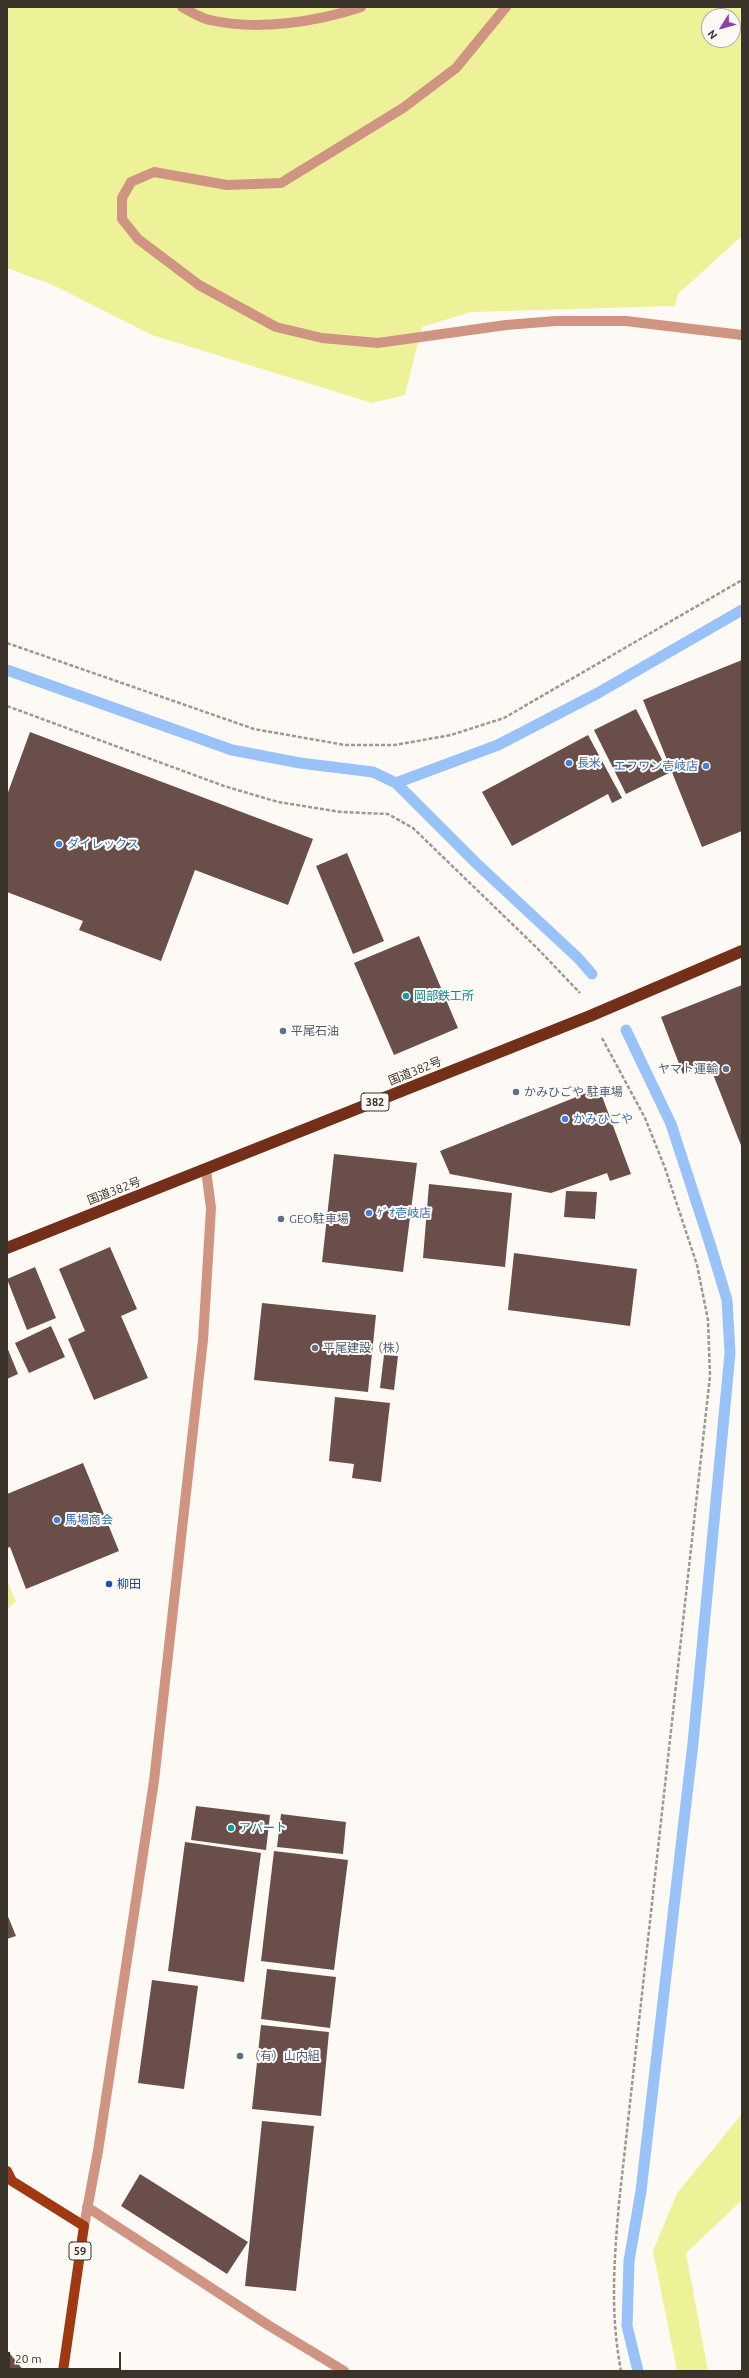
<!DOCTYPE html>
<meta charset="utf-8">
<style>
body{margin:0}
#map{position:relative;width:749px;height:2378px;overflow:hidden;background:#fdfaf5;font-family:Ubuntu,sans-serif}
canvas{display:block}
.frame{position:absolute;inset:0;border:8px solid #393329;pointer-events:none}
.north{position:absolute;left:701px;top:8px;width:40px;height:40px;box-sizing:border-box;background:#fdfaf5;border:1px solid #afaaa3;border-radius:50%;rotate:233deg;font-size:11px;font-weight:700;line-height:16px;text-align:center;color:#393329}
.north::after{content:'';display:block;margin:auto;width:14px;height:18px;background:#923dab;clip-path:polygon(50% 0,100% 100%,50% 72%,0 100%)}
.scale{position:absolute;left:8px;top:2352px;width:113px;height:18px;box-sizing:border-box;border:2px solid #393329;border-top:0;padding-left:5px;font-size:12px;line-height:14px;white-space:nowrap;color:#393329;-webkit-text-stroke:3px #fdfaf5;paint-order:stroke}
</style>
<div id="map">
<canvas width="749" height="2378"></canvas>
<div class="frame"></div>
<div class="north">N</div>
<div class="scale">20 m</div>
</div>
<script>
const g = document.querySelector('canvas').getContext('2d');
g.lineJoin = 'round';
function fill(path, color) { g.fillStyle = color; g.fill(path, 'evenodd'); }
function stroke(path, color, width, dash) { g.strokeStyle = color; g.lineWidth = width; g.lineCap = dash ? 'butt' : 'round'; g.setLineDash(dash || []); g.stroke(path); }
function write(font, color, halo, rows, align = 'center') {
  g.font = font + ' Ubuntu,"Noto Sans JP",sans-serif'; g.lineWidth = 4; g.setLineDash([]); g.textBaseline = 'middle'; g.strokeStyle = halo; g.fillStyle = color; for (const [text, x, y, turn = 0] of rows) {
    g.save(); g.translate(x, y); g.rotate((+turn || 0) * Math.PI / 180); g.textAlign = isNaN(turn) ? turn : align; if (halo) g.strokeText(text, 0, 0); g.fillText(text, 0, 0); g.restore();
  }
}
fill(new Path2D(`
 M7,7H742V236L678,294L675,306L471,312L422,327L405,395L372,403L152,335L53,285L7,268ZM709,16H733V40H709Z
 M7,1580L16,1602L7,1609Z
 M742,2114V2200L686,2253L708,2371H677L653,2251L677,2193Z`), '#edf299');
stroke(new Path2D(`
 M7,670L232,750L300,763L373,772L396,783L476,863L578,958L592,974
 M396,783L498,745L598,693L742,610
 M626,1030L671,1124L711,1247L727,1300L730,1353L693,1743L641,2191L629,2261L627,2326L638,2371`), '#98c2f8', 11);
fill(new Path2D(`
 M742,660V831L702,847L643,700Z
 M636,709L669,773L626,794L594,730Z
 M30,732L313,839L288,905L195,870L161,961L79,930L83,921L7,892V795Z
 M588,735L622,798L612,803L608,794L512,846L482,792Z
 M347,853L384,941L353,954L316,866Z
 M419,936L458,1028L394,1055L354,963Z
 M742,985V1148L709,1064L683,1074L661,1017Z
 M599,1088L631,1174L610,1181L607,1173L551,1193L450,1174L440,1151Z
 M334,1154L417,1163L403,1272L322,1262Z
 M429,1184L512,1193L505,1267L423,1258Z
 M566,1191L597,1192L595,1219L564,1217Z
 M110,1247L137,1309L121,1316L148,1378L94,1400L68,1339L85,1331L59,1269Z
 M514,1253L637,1269L630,1326L508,1310Z
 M35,1267L56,1318L27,1330L7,1279Z
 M262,1303L376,1315L368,1392L254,1380Z
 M51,1326L65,1357L29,1373L15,1343Z
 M7,1347L18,1374L7,1379Z
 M384,1355L398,1356L394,1390L380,1388Z
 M335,1397L390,1403L381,1482L352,1478L354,1464L329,1461Z
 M83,1463L119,1551L26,1589L10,1547L7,1548V1494Z
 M196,1806L270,1815L266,1850L191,1840Z
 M281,1814L346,1822L343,1854L277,1847Z
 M185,1842L261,1853L244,1982L168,1971Z
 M274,1851L348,1860L334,1970L261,1961Z
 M7,1914L16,1936L7,1939Z
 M267,1969L336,1977L330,2028L261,2019Z
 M152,1980L198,1986L184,2089L138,2083Z
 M261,2025L329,2032L321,2116L252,2109Z
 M262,2121L314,2126L296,2291L245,2286Z
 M140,2174L248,2242L227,2274L121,2206Z
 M7,2350L24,2371H7Z`), '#6a4e49');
stroke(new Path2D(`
 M7,643L254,729L345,745H395L451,735L504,718L742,580
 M7,706L224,786L278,802L341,812L388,814L413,828L537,948L580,993
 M602,1038L645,1118L665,1168L697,1265L708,1320L710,1376L619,2203C614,2262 610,2312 621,2371`), '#9d9991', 2.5, [4, 2]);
stroke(new Path2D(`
 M182,7C190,11 200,18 210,20C256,31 317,22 361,7
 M506,7L456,68L403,108L281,183L227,185L154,172L131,182L122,198V219L138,239L199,285L276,327L322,338L378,343L506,325L556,321H626L742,335
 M87,2207L268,2325L344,2371
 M84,2226L98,2151L154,1781L203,1340L211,1208L206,1170`), '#d09582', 10);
stroke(new Path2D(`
 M7,2171L12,2181L84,2226L63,2371`), '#a03812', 10);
stroke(new Path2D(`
 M7,1248L590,1016L742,951`), '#742f19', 12);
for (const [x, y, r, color] of [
 [569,763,4,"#3f7fe0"],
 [706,766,4,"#3f7fe0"],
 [59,844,4,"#3f7fe0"],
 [406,996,4,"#0f9aa8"],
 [283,1031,4,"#5c6f8a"],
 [726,1069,4,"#5c6f8a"],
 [516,1092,4,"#5c6f8a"],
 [565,1119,4,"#3f7fe0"],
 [369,1213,4,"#3f7fe0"],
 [281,1219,4,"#5c6f8a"],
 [315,1348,4,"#5c6f8a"],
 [57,1520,4,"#3f7fe0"],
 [109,1584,4,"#1a4fb4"],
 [231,1828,4,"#0f9aa8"],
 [240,2056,4,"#5c6f8a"]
]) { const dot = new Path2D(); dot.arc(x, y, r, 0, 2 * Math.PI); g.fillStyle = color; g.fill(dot); stroke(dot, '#fdfaf5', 1.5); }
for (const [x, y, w] of [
 [375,1102,28],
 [80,2251,22]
]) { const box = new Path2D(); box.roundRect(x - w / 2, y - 9, w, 18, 3); g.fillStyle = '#fdfaf5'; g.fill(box); stroke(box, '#393329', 1); }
write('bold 11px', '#393329', null, [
 ["382",375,1102],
 ["59",80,2251]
]);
write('12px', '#366cbe', '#fdfaf5', [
 ["長米",577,763],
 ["エフワン壱岐店",698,766,"right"],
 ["ダイレックス",67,844],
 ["かみひごや",573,1119],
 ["ｹﾞｵ壱岐店",377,1213],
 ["馬場商会",65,1520]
], 'left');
write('12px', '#0d838f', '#fdfaf5', [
 ["岡部鉄工所",414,996],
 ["アパート",239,1828]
], 'left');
write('12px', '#4e5e75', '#fdfaf5', [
 ["平尾石油",291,1031],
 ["ヤマト運輸",718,1069,"right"],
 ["かみひごや 駐車場",524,1092],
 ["GEO駐車場",289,1219],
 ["平尾建設（株）",323,1348],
 ["（有）山内組",248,2056]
], 'left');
write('12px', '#393329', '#fdfaf5', [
 ["国道382号",415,1071,-22],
 ["国道382号",114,1191,-21]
]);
write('12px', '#164399', '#fdfaf5', [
 ["柳田",117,1584]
], 'left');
</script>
